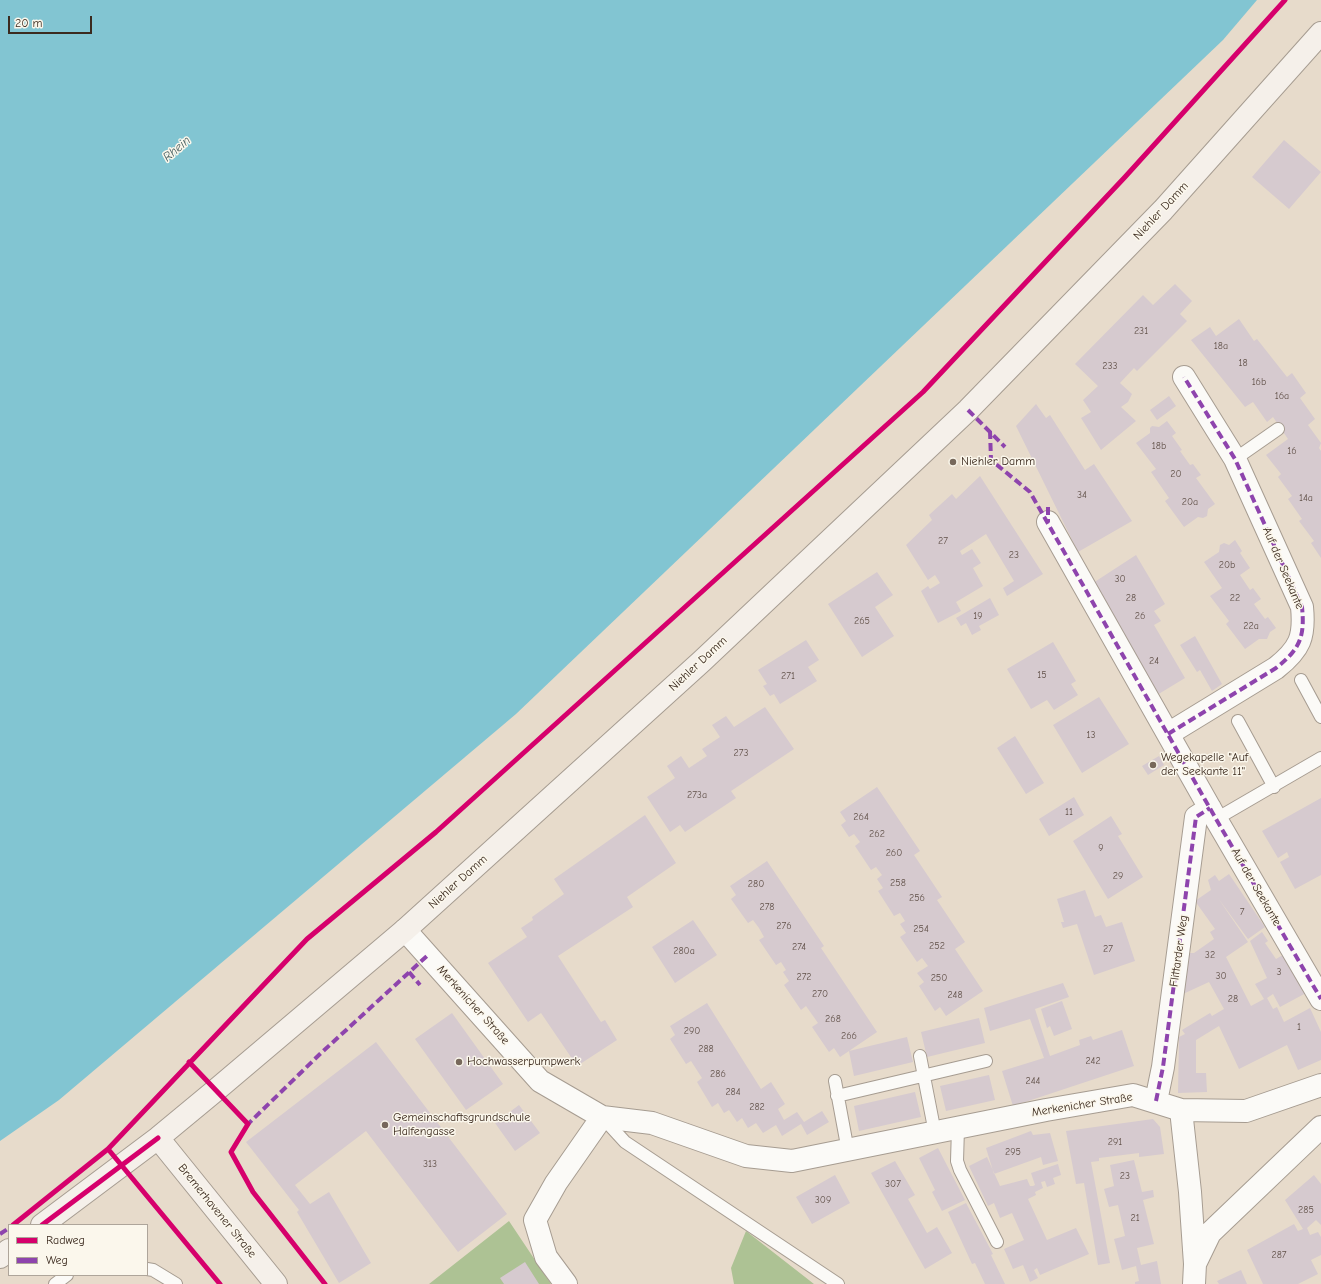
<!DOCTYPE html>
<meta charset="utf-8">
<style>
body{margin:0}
#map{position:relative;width:1321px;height:1284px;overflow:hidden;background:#e7dbcb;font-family:"Comic Neue",sans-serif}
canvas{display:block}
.legend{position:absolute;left:8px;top:1224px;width:140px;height:52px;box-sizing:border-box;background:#fbf7ec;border:1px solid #aea59a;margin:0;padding:5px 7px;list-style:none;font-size:12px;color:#3b2a1e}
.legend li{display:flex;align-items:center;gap:8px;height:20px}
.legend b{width:20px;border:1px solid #aea59a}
.scale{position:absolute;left:8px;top:16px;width:84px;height:18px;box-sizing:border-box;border:2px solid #3b2a1e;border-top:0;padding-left:5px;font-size:12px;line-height:14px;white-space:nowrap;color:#3b2a1e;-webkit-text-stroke:3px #fbf7ec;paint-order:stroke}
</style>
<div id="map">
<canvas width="1321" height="1284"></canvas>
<ul class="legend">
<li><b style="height:5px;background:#d6006c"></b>Radweg</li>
<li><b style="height:5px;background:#8e44ad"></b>Weg</li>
</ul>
<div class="scale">20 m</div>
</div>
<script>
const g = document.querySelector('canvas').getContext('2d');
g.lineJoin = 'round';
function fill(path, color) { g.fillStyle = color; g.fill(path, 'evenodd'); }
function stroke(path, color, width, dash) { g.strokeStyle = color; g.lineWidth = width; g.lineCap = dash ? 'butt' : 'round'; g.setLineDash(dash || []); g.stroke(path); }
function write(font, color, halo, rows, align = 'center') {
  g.font = font + ' "Comic Neue",sans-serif'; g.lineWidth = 3; g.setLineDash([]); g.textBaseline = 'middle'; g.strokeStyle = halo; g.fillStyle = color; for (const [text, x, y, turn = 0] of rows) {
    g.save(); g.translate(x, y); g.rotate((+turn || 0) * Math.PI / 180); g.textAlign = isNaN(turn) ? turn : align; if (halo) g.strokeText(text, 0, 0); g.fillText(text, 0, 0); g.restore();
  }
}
fill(new Path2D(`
 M509,1221L551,1284H429Z
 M746,1231L814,1284H734L731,1268Z`), '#adc294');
fill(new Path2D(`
 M0,0H1257L1223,40L516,714L59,1100L0,1141Z`), '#82c5d2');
fill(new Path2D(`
 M1284,140L1321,172L1289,209L1252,177Z
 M1175,284L1192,301L1180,314L1187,321L1137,371L1134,368L1120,383L1132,394L1128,402L1121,407L1136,421L1101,450L1081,418L1091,412L1083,400L1098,386L1075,364L1143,295L1153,305Z
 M1239,319L1254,341L1257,339L1287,377L1292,373L1306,393L1300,398L1315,419L1308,425L1321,443L1319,448L1321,451V558L1311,543L1314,541L1299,521L1302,519L1288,499L1292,496L1278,477L1281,474L1266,455L1288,439L1273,417L1267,422L1253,402L1245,407L1191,340L1210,327L1216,336Z
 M1169,396L1176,406L1157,420L1150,410Z
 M1036,404L1046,418L1050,415L1085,470L1094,464L1132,521L1078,552L1016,426Z
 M1167,421L1176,433L1172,436L1182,450L1180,451L1190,465L1193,464L1201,475L1196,478L1215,504L1208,509L1207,516L1203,518L1198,517L1184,527L1165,501L1169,498L1151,472L1156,469L1136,443L1150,433V428L1152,426L1159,427Z
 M980,476L1043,574L1007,596L1003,588L1014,581L986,534L960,551L962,555L972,549L981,563L973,568L983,586L956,602L961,611L938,623L921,591L928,586L930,589L940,583L935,575L928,580L906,545L932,520L929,515L952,494L956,499Z
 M1235,540L1242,551L1240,553L1250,568L1240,575L1250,590L1253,588L1261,599L1254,604L1265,619L1268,617L1276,628L1270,632L1267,639H1259L1245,649L1226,624L1229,621L1210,596L1222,588L1204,562L1219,552L1220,545L1224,543L1229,545Z
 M1136,555L1165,604L1154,611L1161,621L1154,625L1185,678L1157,695L1093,583Z
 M877,572L893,595L875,607L894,636L862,657L828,604Z
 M990,598L999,615L979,626L981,630L972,635L966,623L961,626L956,618Z
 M1195,636L1222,684L1212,691L1200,670L1197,672L1180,645Z
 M806,640L819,660L808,667L817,681L780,704L774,694L770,696L763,686L767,684L758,670Z
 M1053,642L1076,681L1071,684L1078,695L1054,710L1047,700L1031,709L1007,669Z
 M1099,697L1129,744L1082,773L1053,725Z
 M765,707L794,749L731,791L736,798L685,832L680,825L670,832L647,797L675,778L667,766L681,756L689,768L707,756L702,749L720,737L712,725L726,716L734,727Z
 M1015,736L1044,783L1026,794L997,748Z
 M1159,756L1164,765L1148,775L1142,766Z
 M877,787L920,851L914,855L942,897L937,900L965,942L955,949L983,991L946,1016L940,1007L935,1011L919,986L924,982L917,973L928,966L922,958L917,962L900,937L906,933L900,924L905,921L900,913L894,916L878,891L883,888L877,879L882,875L876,867L871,870L855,846L860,842L854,834L849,837L841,825L846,821L840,812Z
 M1074,797L1084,815L1049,836L1039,819Z
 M1321,798V875L1295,889L1280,862L1289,857L1287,852L1278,858L1262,831Z
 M645,815L676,863L627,897L633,907L558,956L601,1022L605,1020L617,1040L577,1066L541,1013L528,1022L488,963L527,937L521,928L533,920L532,917L564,894L554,879Z
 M1111,816L1122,834L1118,836L1143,877L1108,899L1073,841Z
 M767,861L824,946L821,948L877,1032L849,1051L907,1037L913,1062L854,1076L849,1051L840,1057L834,1048L829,1052L812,1027L818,1023L806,1006L801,1010L784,985L789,981L783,972L786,970L781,962L776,965L759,940L764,937L759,928L753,920L748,923L731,899L736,895L730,886Z
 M1229,874L1265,927L1248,939L1218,898L1248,942L1226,957L1251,1006L1264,999L1255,984L1267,978L1250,941L1262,932L1268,941L1265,943L1276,959L1283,955L1306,993L1280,1007L1273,994L1267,998L1273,1009L1277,1007L1284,1022L1310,1008L1321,1032V1060L1298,1070L1287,1045L1239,1069L1219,1026L1196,1040V1073H1206L1207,1092L1178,1093L1179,1037L1185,1034L1182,1030L1210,1013L1212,1016L1224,1009L1209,982L1183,994L1187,953H1194L1214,939L1210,932L1215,929L1195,901L1211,890L1208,880L1215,875L1219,881Z
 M1085,890L1095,917L1101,915L1106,927L1122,922L1135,961L1094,975L1077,924L1063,928L1061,922H1064L1057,899Z
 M693,920L717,955L675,983L652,947Z
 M1063,983L1069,997L1035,1009L1050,1056L1080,1045L1079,1040L1091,1036L1093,1040L1122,1030L1134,1066L1013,1106L1002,1071L1044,1058L1030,1019L990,1031L984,1008Z
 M1062,1001L1072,1029L1054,1036L1050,1026L1047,1028L1041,1009Z
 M707,1003L761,1089L771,1082L785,1104L778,1109L784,1120L797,1112L804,1122L822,1111L829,1122L807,1135L801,1124L782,1136L776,1125L763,1133L756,1123L748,1128L742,1118L737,1122L729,1110L724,1113L718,1103L712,1107L697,1082L702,1078L691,1061L686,1064L670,1039L675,1035L670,1026Z
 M452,1013L503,1084L466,1110L415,1039Z
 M979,1018L985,1043L927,1057L921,1032Z
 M376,1042L507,1214L458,1252L366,1131L295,1185L310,1204L329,1192L371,1263L339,1283L297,1212L299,1210L246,1142Z
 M989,1075L995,1100L946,1111L940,1086Z
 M915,1092L921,1117L859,1131L854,1106Z
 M519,1105L540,1133L515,1151L495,1123Z
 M1153,1119L1160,1127L1164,1154L1139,1157V1153L1099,1158V1161L1091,1162L1110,1263L1098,1265L1084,1183L1076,1184L1066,1131Z
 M1031,1131L1033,1135L1050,1133L1058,1161L1043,1165L1041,1157L994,1174L986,1148Z
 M938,1148L965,1200L942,1211L932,1192L935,1190L919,1158Z
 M987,1157L1000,1186L1027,1179L1030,1186H1033L1035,1185L1031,1173L1058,1164L1061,1175L1053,1178L1055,1184L1047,1187L1045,1181L1041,1182L1043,1188L1035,1192L1036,1195L1028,1199L1047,1240L1076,1228L1089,1254L1040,1275L1037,1268L1034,1270L1038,1278L1030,1282L1023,1265L1013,1269L1004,1249L1024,1240L1012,1213L1000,1218L994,1203L988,1206L969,1166Z
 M1134,1160L1142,1192L1153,1190L1154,1197L1143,1200L1154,1244L1137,1248L1141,1265L1157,1261L1161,1284H1135V1282L1139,1281L1136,1266L1122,1270L1114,1239L1125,1236L1118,1205L1109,1207L1104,1189L1114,1186L1110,1165Z
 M895,1161L915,1195L908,1199L927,1233L937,1227L952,1253L925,1269L871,1173Z
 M835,1175L850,1203L812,1224L796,1197Z
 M1314,1175L1321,1184V1225L1316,1220L1307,1228L1310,1235L1318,1232L1321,1237V1255L1311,1260L1318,1274L1298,1284H1263L1247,1250L1294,1224L1298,1231L1303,1229L1285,1200Z
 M966,1203L993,1254L991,1255L1005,1284H985L975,1263L972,1264L948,1212Z
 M525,1262L539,1284H504L500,1278Z
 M1241,1270L1247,1284H1219L1217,1281Z`), '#d6cacf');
const lane = new Path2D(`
 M1235,459L1278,429
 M1301,680L1321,717
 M1238,721L1274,787
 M1216,819L1321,758
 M920,1056L935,1133
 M835,1081L848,1151
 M837,1096L986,1061
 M603,1118L625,1142L838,1284
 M958,1128L957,1161L960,1170L997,1242
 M147,1269L153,1270L176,1284
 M55,1284L67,1275`);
const street = new Path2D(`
 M1048,522L1216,819L1321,999
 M1168,734L1276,668C1300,649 1305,637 1302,607L1235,459L1184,377
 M405,930L540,1081L602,1117L652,1123L746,1156L792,1161L1046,1110L1133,1095L1181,1110L1246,1111L1321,1085
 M1156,1101L1163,1067L1196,817L1210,808
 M1181,1110L1190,1192L1195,1264L1194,1284
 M1195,1264L1210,1233L1321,1127
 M566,1284L546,1257L535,1220L556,1183L602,1117`);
const secondary = new Path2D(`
 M158,1138L276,1284
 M42,1225L158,1138L216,1090L405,930L702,661L968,410L1163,210L1321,33
 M0,1257L9,1250`);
stroke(lane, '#a69c91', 14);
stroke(street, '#a69c91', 24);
stroke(secondary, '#a69c91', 24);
stroke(lane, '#fbfaf7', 12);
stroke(street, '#fbfaf7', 22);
stroke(secondary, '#f5f0ea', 22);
stroke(new Path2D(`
 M968,410L1005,447
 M990,431L991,460L1030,492L1216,819L1321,999
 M1048,507V522
 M1168,734L1276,668C1300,649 1305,637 1302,607L1235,459L1184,377
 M409,972L420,985
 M1156,1101L1163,1067L1196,817L1210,808
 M246,1126L320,1054L428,955
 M0,1234L9,1228`), '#8e44ad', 4, [8, 4]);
stroke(new Path2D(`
 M189,1062L248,1124L231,1152L253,1192L325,1284
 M108,1149L220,1284
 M13,1225L108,1149L307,939L436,832L923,392L1125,177L1285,0
 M42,1225L158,1138`), '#d6006c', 5);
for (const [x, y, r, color] of [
 [953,462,4,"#77685b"],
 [1153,765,4,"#77685b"],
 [459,1062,4,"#77685b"],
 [385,1125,4,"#77685b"]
]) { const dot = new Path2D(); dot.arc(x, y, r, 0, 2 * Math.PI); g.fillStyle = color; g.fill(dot); stroke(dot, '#fbf7ec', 1.5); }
write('10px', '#62524a', null, [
 ["231",1141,331],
 ["18a",1221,346],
 ["18",1243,363],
 ["233",1110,366],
 ["16b",1259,382],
 ["16a",1282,396],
 ["18b",1159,446],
 ["16",1292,451],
 ["20",1176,474],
 ["34",1082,495],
 ["14a",1306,498],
 ["20a",1190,502],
 ["27",943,541],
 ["23",1014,555],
 ["20b",1227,565],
 ["30",1120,579],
 ["28",1131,598],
 ["22",1235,598],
 ["19",978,616],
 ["26",1140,616],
 ["265",862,621],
 ["22a",1251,626],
 ["24",1154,661],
 ["15",1042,675],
 ["271",788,676],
 ["13",1091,735],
 ["273",741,753],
 ["273a",697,795],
 ["11",1069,812],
 ["264",861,817],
 ["262",877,834],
 ["9",1101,848],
 ["260",894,853],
 ["29",1118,876],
 ["258",898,883],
 ["280",756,884],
 ["256",917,898],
 ["278",767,907],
 ["7",1242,912],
 ["276",784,926],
 ["254",921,929],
 ["252",937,946],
 ["274",799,947],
 ["27",1108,949],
 ["280a",684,951],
 ["32",1210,955],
 ["3",1279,972],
 ["30",1221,976],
 ["272",804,977],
 ["250",939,978],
 ["270",820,994],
 ["248",955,995],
 ["28",1233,999],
 ["268",833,1019],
 ["1",1299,1027],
 ["290",692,1031],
 ["266",849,1036],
 ["288",706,1049],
 ["242",1093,1061],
 ["286",718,1074],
 ["244",1033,1081],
 ["284",733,1092],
 ["282",757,1107],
 ["291",1115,1142],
 ["295",1013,1152],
 ["313",430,1164],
 ["23",1125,1176],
 ["307",893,1184],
 ["309",823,1200],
 ["285",1306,1210],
 ["21",1135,1218],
 ["287",1279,1255]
]);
write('12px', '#3b2a1e', '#fbf7ec', [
 ["Niehler Damm",1161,211,-47],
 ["Auf der Seekante",1283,568,67],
 ["Niehler Damm",698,664,-43],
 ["Niehler Damm",458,882,-42],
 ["Auf der Seekante",1256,887,60],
 ["Flittarder Weg",1179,951,-82],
 ["Merkenicher Straße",473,1005,48],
 ["Merkenicher Straße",1082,1105,-9],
 ["Bremerhavener Straße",217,1211,51]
]);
write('12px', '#3b2a1e', '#fbf7ec', [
 ["Niehler Damm",961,462],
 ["Wegekapelle \"Auf",1161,758],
 ["der Seekante 11\"",1161,772],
 ["Hochwasserpumpwerk",467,1062],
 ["Gemeinschaftsgrundschule",393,1118],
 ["Halfengasse",393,1132]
], 'left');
write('italic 13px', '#455d5e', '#fbf7ec', [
 ["Rhein",177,149,-40]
]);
</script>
